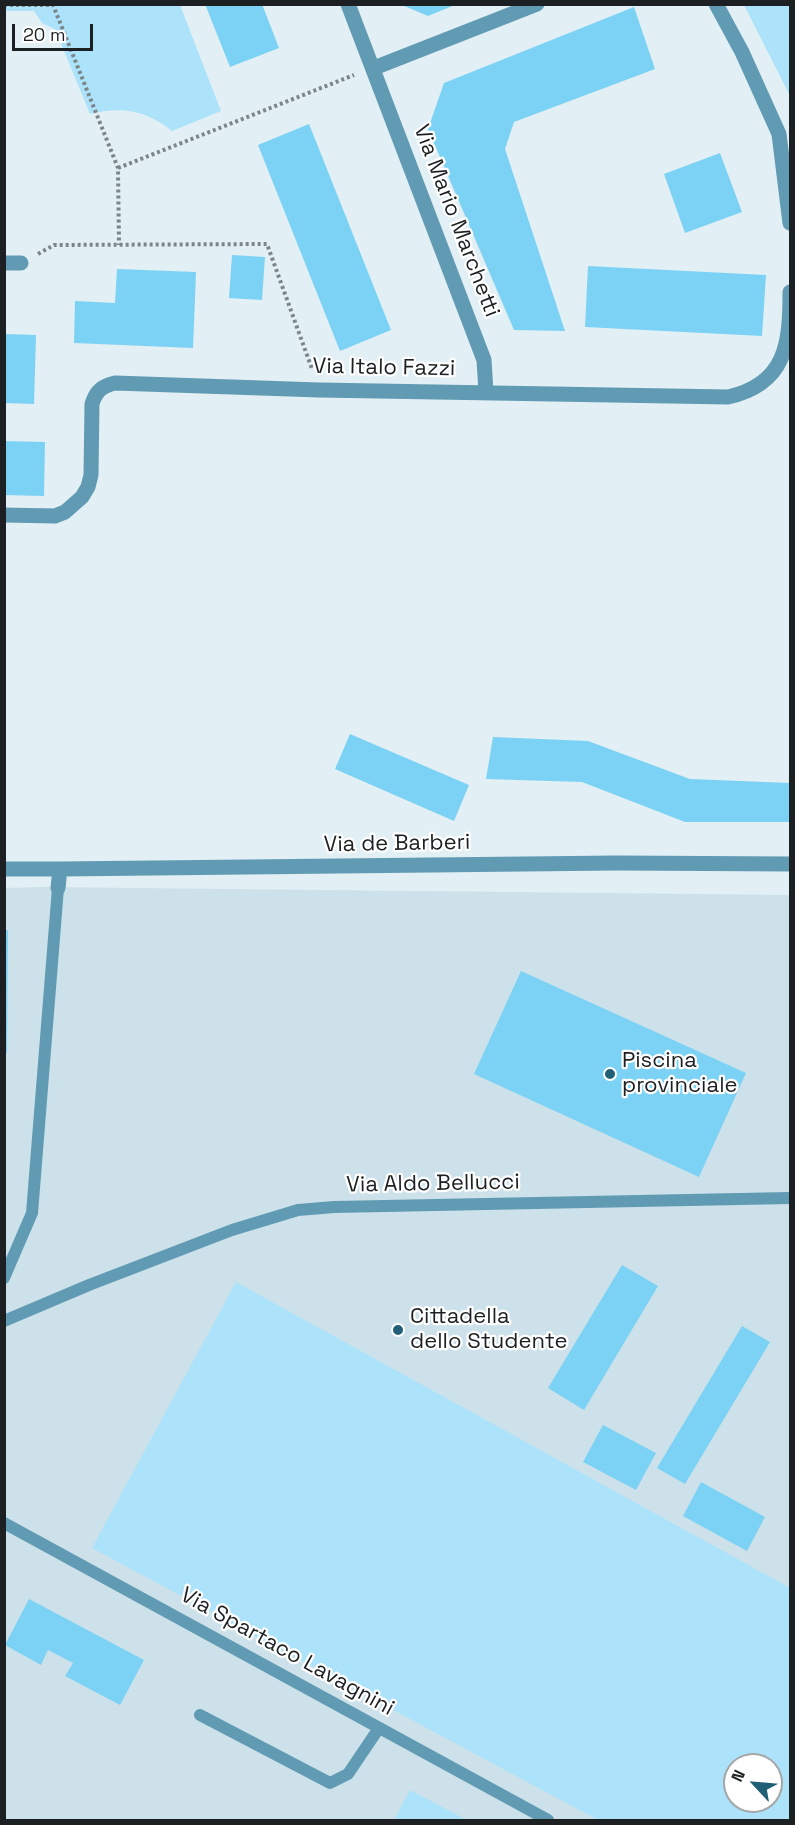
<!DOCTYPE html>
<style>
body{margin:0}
#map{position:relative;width:795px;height:1825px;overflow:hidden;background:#e2eff4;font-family:"Space Grotesk",sans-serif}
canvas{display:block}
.frame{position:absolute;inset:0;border:6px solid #1c2022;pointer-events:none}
.north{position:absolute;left:723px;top:1753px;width:60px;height:60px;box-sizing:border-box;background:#fff;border:2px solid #a4a6a7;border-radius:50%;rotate:296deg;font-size:16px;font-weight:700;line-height:24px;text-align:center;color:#1c2022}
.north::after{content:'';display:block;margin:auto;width:21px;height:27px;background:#215f76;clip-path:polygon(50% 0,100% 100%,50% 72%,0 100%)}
.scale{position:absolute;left:12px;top:24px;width:81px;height:27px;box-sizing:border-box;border:3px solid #1c2022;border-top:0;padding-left:8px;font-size:18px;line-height:21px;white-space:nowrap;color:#1c2022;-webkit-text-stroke:4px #fff;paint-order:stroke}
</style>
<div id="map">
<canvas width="795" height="1825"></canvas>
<div class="frame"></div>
<div class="north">N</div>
<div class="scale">20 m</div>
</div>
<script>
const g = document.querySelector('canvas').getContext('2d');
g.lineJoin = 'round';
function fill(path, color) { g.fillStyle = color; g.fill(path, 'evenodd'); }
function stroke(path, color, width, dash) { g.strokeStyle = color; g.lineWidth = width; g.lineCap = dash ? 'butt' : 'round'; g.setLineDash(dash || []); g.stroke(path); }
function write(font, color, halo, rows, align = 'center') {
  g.font = font + ' "Space Grotesk",sans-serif'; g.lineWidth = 4.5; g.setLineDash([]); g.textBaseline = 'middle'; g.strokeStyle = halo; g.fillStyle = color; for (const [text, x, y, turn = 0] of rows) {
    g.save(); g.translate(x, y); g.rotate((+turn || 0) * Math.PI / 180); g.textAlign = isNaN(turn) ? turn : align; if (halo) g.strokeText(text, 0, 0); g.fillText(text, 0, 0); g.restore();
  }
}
fill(new Path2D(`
 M43,887L790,895V1820H5L4,888ZM735,1765H771V1801H735Z`), '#cde1ea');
fill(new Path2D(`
 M4,5H180L221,111L172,131C147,111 122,106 90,114L55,29L42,23L34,11H5Z
 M744,5H790V96Z
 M236,1282L790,1588V1820H598L92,1548ZM735,1765H771V1801H735Z
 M410,1790L467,1820H394Z`), '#ace3fb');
fill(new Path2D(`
 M205,4H262L279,48L230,67Z
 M402,5H455L428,16Z
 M634,7L655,69L514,122L505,149L565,331L514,330L428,129L444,83Z
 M309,124L391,330L340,351L258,145Z
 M720,153L742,212L685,233L664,174Z
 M232,255L265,257L262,300L229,298Z
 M588,266L766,275L762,336L585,327Z
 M117,269L196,272L193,348L74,343L75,301L115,303Z
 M4,334L36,335L34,404L4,403Z
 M4,441L45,442L44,496L4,495Z
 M350,734L469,785L454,821L335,769Z
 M493,737L588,741L690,779L790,783V822H685L582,782L486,779Z
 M4,930H8L7,1053H4Z
 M521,971L746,1073L699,1177L474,1074Z
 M622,1265L658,1286L584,1410L548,1388Z
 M742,1326L770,1342L685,1484L657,1468Z
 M603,1425L656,1453L636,1490L583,1462Z
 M701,1482L765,1517L747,1551L683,1516Z
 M29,1599L144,1660L120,1705L65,1676L73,1663L48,1650L41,1665L5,1645Z`), '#7cd2f4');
stroke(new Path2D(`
 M4,5H53L118,168L119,245
 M118,168L354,75
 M38,254L54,245L267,244L312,369`), '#7c8588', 4, [3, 3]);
stroke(new Path2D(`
 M4,1278L32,1213L58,888
 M4,1321L89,1285L232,1230L298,1210L334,1207L790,1198
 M4,1523L548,1820
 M200,1715L330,1783L348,1774L379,1728`), '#619bb3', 12);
stroke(new Path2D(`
 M348,4L484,360L486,392
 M716,4L742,52L779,134L790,223
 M374,68L537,4
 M4,263H21
 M4,515L55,516L65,512L82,497L88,487L91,475L92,404C96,391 102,386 115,383L319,390L728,397C786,384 790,344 790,292
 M4,869H60L617,863L790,864
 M58,888L60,869`), '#619bb3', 15);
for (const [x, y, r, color] of [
 [610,1074,6,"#215f76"],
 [398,1330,6,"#215f76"]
]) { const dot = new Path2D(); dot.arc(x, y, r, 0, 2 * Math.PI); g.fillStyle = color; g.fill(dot); stroke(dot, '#fff', 2); }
write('22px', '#1c2022', '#fff', [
 ["Via Mario Marchetti",456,221,69],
 ["Via Italo Fazzi",384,368,1],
 ["Via de Barberi",397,844,-1],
 ["Via Aldo Bellucci",433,1184,-1],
 ["Via Spartaco Lavagnini",287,1652,29]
]);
write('22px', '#1c2022', '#fff', [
 ["Piscina",622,1061],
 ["provinciale",622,1086],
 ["Cittadella",410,1317],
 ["dello Studente",410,1342]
], 'left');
</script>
